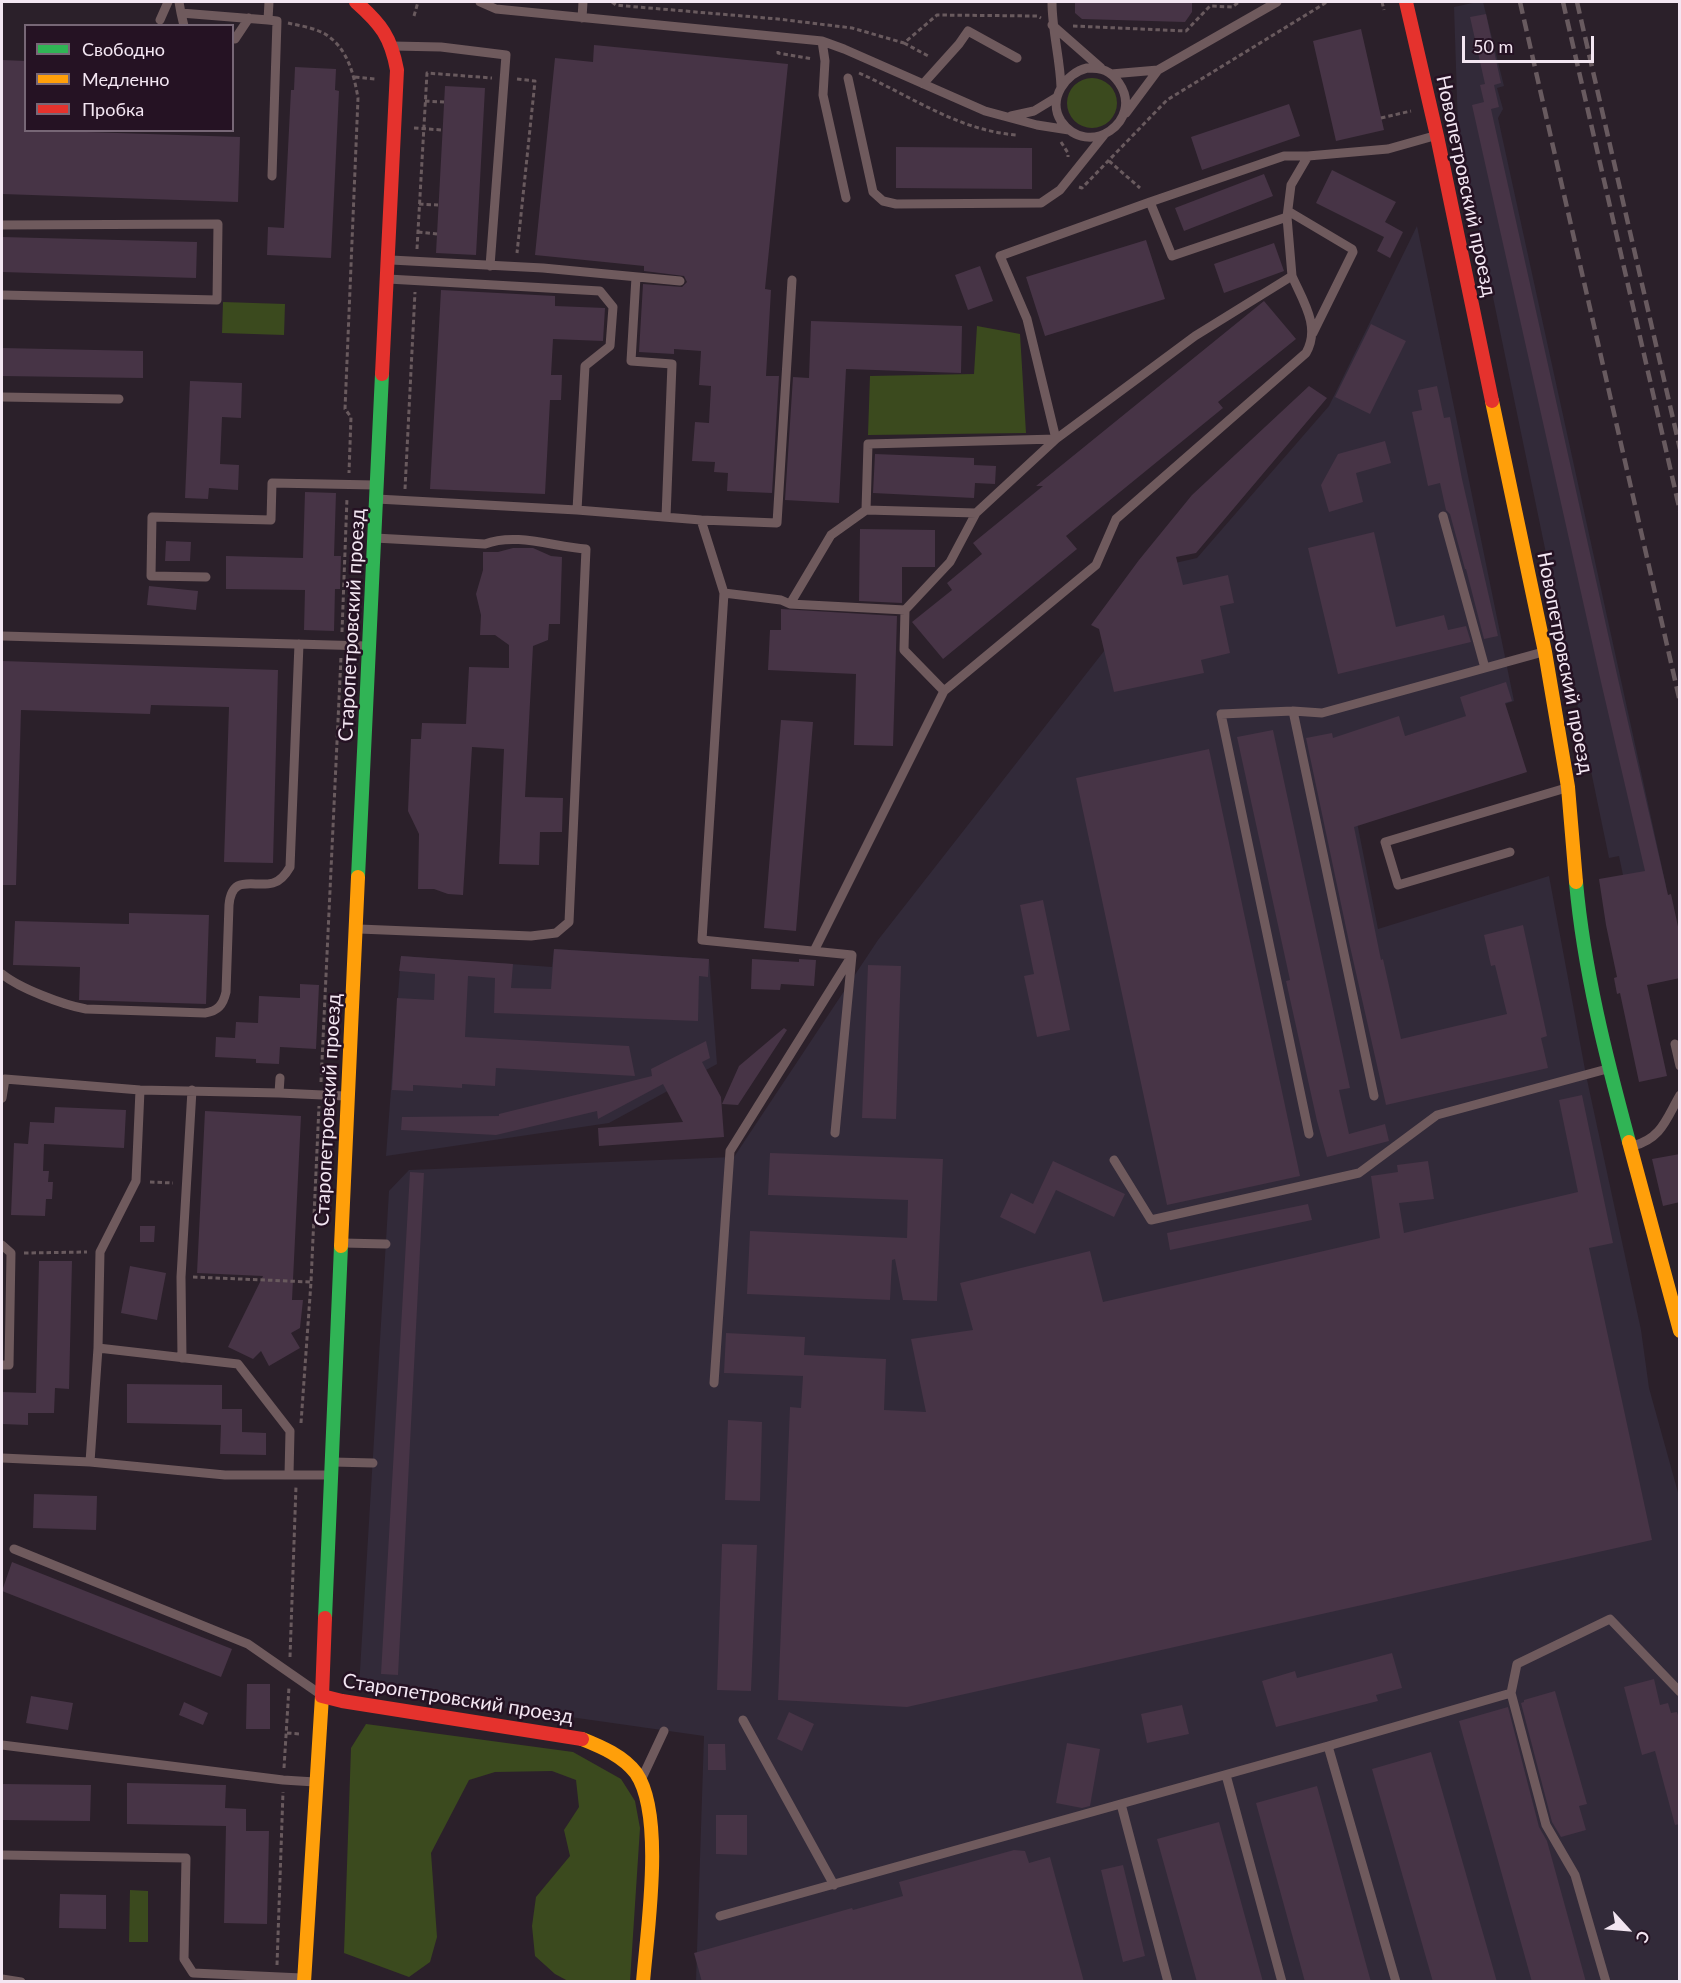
<!DOCTYPE html>
<meta charset="utf-8">
<style>
body{margin:0}
#map{position:relative;width:1681px;height:1983px;overflow:hidden;background:#2b202a;font-family:Lato,sans-serif}
canvas{display:block}
.frame{position:absolute;inset:0;border:3px solid #f3e6f2;pointer-events:none}
.legend{position:absolute;left:24px;top:24px;width:210px;height:108px;box-sizing:border-box;background:#251223;border:2px solid #776776;margin:0;padding:8px 10px;list-style:none;font-size:18px;color:#f3e6f2}
.legend li{display:flex;align-items:center;gap:12px;height:30px}
.legend b{width:30px;border:2px solid #776776}
.north{position:absolute;left:1597px;top:1899px;width:60px;height:60px;-webkit-text-stroke:4px #251223;paint-order:stroke;rotate:116deg;font-size:16px;font-weight:700;line-height:24px;text-align:center;color:#f3e6f2}
.north::after{content:'';display:block;margin:auto;width:21px;height:27px;background:#f3e6f2;clip-path:polygon(50% 0,100% 100%,50% 72%,0 100%)}
.scale{position:absolute;left:1462px;top:36px;width:132px;height:27px;box-sizing:border-box;border:3px solid #f3e6f2;border-top:0;padding-left:8px;font-size:18px;line-height:21px;white-space:nowrap;color:#f3e6f2;-webkit-text-stroke:4px #251223;paint-order:stroke}
</style>
<div id="map">
<canvas width="1681" height="1983"></canvas>
<div class="frame"></div>
<ul class="legend">
<li><b style="height:8px;background:#30b455"></b>Свободно</li>
<li><b style="height:8px;background:#ff9f0a"></b>Медленно</li>
<li><b style="height:8px;background:#e5322d"></b>Пробка</li>
</ul>
<div class="north">С</div>
<div class="scale">50 m</div>
</div>
<script>
const g = document.querySelector('canvas').getContext('2d');
g.lineJoin = 'round';
function fill(path, color) { g.fillStyle = color; g.fill(path, 'evenodd'); }
function stroke(path, color, width, dash) { g.strokeStyle = color; g.lineWidth = width; g.lineCap = dash ? 'butt' : 'round'; g.setLineDash(dash || []); g.stroke(path); }
function write(font, color, halo, rows, align = 'center') {
  g.font = font + ' Lato,sans-serif'; g.lineWidth = 5; g.setLineDash([]); g.textBaseline = 'middle'; g.strokeStyle = halo; g.fillStyle = color; for (const [text, x, y, turn = 0] of rows) {
    g.save(); g.translate(x, y); g.rotate((+turn || 0) * Math.PI / 180); g.textAlign = isNaN(turn) ? turn : align; if (halo) g.strokeText(text, 0, 0); g.fillText(text, 0, 0); g.restore();
  }
}
fill(new Path2D(`
 M1477,2H1483L1504,86L1497,88L1503,109L1498,118L1666,886L1627,894L1619,856L1609,858L1458,128L1454,7Z
 M1417,226L1514,701L1344,756L1378,929L1549,876L1586,1075L1641,1330L1649,1388L1679,1496V1981H696L704,1736L359,1687L389,1191L409,1170L734,1157L878,940L1115,637L1162,566L1197,558L1329,406Z
 M554,949L709,959L717,1064L609,1123L386,1156L401,956L552,967Z`), '#322a39');
fill(new Path2D(`
 M1067 103a25 25 0 1 1 50 0a25 25 0 1 1-50 0Z
 M223,302L285,304L284,335L222,333Z
 M977,326L1020,334L1026,433L868,435L870,376L974,374Z
 M366,1724L573,1752L621,1779L635,1801L640,1828L630,1981H568L555,1974L535,1956L532,1926L536,1897L570,1856L564,1830L579,1807L576,1780L552,1771L495,1772L469,1780L431,1853L437,1937L430,1962L409,1977L344,1953L351,1748Z
 M130,1890L148,1891V1942H129Z`), '#3b4a1e');
fill(new Path2D(`
 M1075,2H1192V12L1185,22L1082,19L1075,13Z
 M1486,14L1501,83L1494,85L1499,107L1491,109L1618,679L1668,895L1671,894L1680,936V978L1647,985L1667,1076L1639,1082L1620,993L1617,994L1614,978L1617,977L1606,925L1599,879L1645,871L1601,682L1472,105L1484,102L1480,85L1485,84L1470,17Z
 M1361,29L1384,130L1336,141L1313,41Z
 M594,45L788,64L765,289L771,290L766,376H779L772,493L727,491L728,473L714,472L715,462L692,461L695,422L709,423L711,386L699,385L701,351L674,349V354L639,352L643,284L682,287L687,282L684,276L644,271V266L535,255L555,58L593,62Z
 M2,60L26,61V130L240,137L238,202L2,194Z
 M295,67L336,69L335,90L339,91L331,258L267,255L268,227L284,228L291,90H294Z
 M445,86L485,88L476,255L436,253Z
 M1289,104L1300,136L1202,170L1191,137Z
 M896,147L1032,148V189L896,188Z
 M1332,170L1396,202L1385,222L1403,232L1390,258L1377,251L1384,237L1316,203Z
 M1264,174L1273,196L1184,231L1175,208Z
 M2,237L197,242L196,278L2,272Z
 M1146,240L1165,299L1045,336L1026,277Z
 M1274,243L1284,271L1224,293L1214,264Z
 M980,266L993,301L968,310L955,275Z
 M441,290L555,296V306L605,308L603,341L553,339L551,375H562L561,400H550L545,494L430,489Z
 M1264,301L1296,339L1218,402L1223,408L1066,536L1077,549L943,659L912,622L952,590L947,583L982,554L973,543L1043,486H1036Z
 M811,321L962,326L961,373L846,369L839,503L785,500L793,377L809,378Z
 M1371,324L1406,341L1370,414L1335,397Z
 M2,348L143,351V378L2,376Z
 M190,381L242,383L241,418L222,417L220,464L239,465L238,490L209,488L208,499L185,498Z
 M1309,386L1327,398L1196,553L1176,557L1183,585L1228,575L1234,603L1220,606L1230,653L1201,660L1204,673L1114,692L1099,629L1091,625L1139,560L1192,495Z
 M1437,386L1444,418L1450,417L1462,479L1498,636L1484,639L1466,569H1465L1450,514L1446,510L1440,483L1428,486L1412,412L1422,410L1418,390Z
 M1385,441L1391,463L1356,473L1363,502L1329,512L1321,485L1338,454Z
 M875,454L974,458V465L996,466L995,484L975,483L974,498L873,493Z
 M305,492L336,493L334,556H341L340,589H335L334,631L304,630L305,590L226,589V556L303,558Z
 M860,529L935,530V567H902V603L859,601Z
 M1374,532L1396,627L1444,615L1448,630L1466,626L1471,642L1338,674L1308,548Z
 M166,541L191,542L190,561H165Z
 M513,548H533L551,556L562,557L560,624H549L548,640L533,646L525,797L563,798L562,832H540L539,865L499,864L504,749L472,747L463,895L448,894L434,889H418L419,834L408,811L411,739H421L422,723L466,724L469,667L509,668V645L495,635H480L481,615L476,594L483,570V552H498Z
 M149,586L198,591L196,610L147,605Z
 M781,609L897,616L893,746L854,745L856,674L768,670L770,630H781Z
 M2,661L278,670L273,863L224,862L229,707L151,705L150,714L21,710L16,885H2Z
 M1506,682L1512,701L1505,703L1527,772L1354,827L1381,960L1383,959L1401,1039L1507,1014L1495,965L1491,966L1484,935L1523,925L1547,1036L1541,1038L1548,1068L1386,1105L1349,942L1306,738L1332,733L1333,738L1399,716L1405,736L1466,716L1460,697Z
 M781,720L813,722L796,931L764,928Z
 M1273,730L1350,1088L1339,1090L1349,1134L1385,1124L1389,1141L1327,1157L1317,1121L1286,981L1290,980L1237,737Z
 M1209,749L1300,1176L1167,1205L1076,778Z
 M1043,900L1070,1030L1037,1037L1024,976L1034,974L1020,905Z
 M129,913L209,915L206,1004L79,1000L80,967L13,965L15,921L129,924Z
 M554,949L709,959L708,977L699,976L698,1021L494,1013L495,978L468,976L465,1037L629,1046L635,1076L496,1068L495,1086L462,1084V1088L413,1085V1091L392,1090L397,998L434,1000L435,974L399,971L401,956L513,964L511,988L551,989Z
 M752,959L799,962V959L816,960L814,986L781,984L780,990L751,989Z
 M868,965L901,966L896,1119L862,1118Z
 M300,984L319,985L316,1049L280,1047L279,1064L256,1063V1059L215,1057L216,1037L235,1038L236,1022L258,1023L259,996L300,998Z
 M784,1028L787,1030L738,1105L722,1104L739,1066Z
 M706,1041L710,1058L702,1062L721,1097L724,1137L599,1146L598,1128L683,1122L663,1084L598,1119L597,1111L496,1135L401,1130L402,1117L499,1116V1114L652,1076L651,1069Z
 M1582,1095L1613,1243L1589,1248L1652,1540L907,1707L778,1700L790,1407L801,1408L803,1376L724,1373L726,1333L805,1337L804,1355L886,1359L884,1410L926,1412L911,1339L973,1330L960,1283L1090,1251L1103,1302L1380,1238L1371,1176L1398,1172L1397,1165L1428,1161L1434,1199L1399,1203L1404,1233L1578,1192L1559,1100Z
 M55,1107L126,1110L124,1148L44,1144L43,1171H49L48,1182H53L52,1199H46L45,1216L11,1215L14,1143L28,1144L30,1122L54,1123Z
 M205,1111L301,1116L292,1300H303L300,1328L291,1333L300,1348L269,1366L261,1351L253,1359L228,1347L263,1276L197,1273Z
 M770,1153L943,1159L937,1301L903,1300L895,1259L892,1260L890,1300L747,1294L750,1231L907,1238L908,1200L768,1195Z
 M1680,1154V1202L1663,1206L1652,1159Z
 M1053,1161L1125,1194L1114,1217L1056,1190L1035,1234L1000,1217L1011,1193L1033,1204Z
 M410,1172L424,1173L398,1675L381,1674Z
 M1308,1204L1312,1220L1170,1250L1167,1233Z
 M140,1226H155L154,1242H140Z
 M39,1261H72L69,1389L55,1388L54,1413H28V1425L2,1424V1392L36,1393Z
 M130,1266L166,1273L157,1320L121,1313Z
 M127,1384L222,1385V1409H242V1432L266,1433V1455L220,1454L221,1425L127,1423Z
 M728,1420L762,1422L760,1501L725,1500Z
 M34,1494L97,1496L96,1530L33,1528Z
 M722,1544L757,1545L751,1691L717,1690Z
 M12,1562L232,1649L221,1677L2,1591Z
 M1392,1653L1402,1688L1376,1695L1378,1701L1276,1727L1262,1681L1295,1671L1297,1678Z
 M1654,1679L1660,1705L1668,1703L1671,1713L1677,1712L1680,1721V1824L1675,1825L1655,1751L1642,1755L1624,1687Z
 M247,1684H270V1729H246Z
 M1555,1691L1587,1804L1579,1806L1586,1830L1561,1837L1552,1822L1521,1703L1524,1702V1700Z
 M31,1696L73,1703L68,1730L26,1723Z
 M184,1702L208,1713L203,1725L179,1715Z
 M1182,1705L1189,1734L1147,1743L1141,1714Z
 M1508,1707L1539,1827L1547,1841L1586,1982H1532L1459,1721Z
 M789,1712L814,1724L802,1751L777,1739Z
 M1067,1743L1100,1749L1090,1806L1082,1808L1056,1803Z
 M708,1744H725L726,1770H708Z
 M1431,1752L1497,1982H1433L1372,1769Z
 M127,1783L226,1785L225,1808L246,1809V1831H269L267,1924L224,1923L226,1826L127,1824Z
 M2,1784L91,1785L90,1821L2,1820Z
 M1317,1786L1371,1982H1305L1256,1803Z
 M716,1815H747V1855L716,1854Z
 M1219,1822L1263,1982H1197L1157,1839Z
 M1014,1850L1025,1851L1029,1863L1050,1857L1084,1982H702L694,1953L852,1908L853,1910L903,1896L899,1882Z
 M1123,1865L1145,1956L1123,1962L1101,1870Z
 M60,1894L106,1895V1929L59,1928Z`), '#473446');
stroke(new Path2D(`
 M612,2L616,5L626,6L778,19L852,28L904,43L937,15L1037,16L1041,18
 M1382,2L1384,10
 M414,16L418,2
 M288,23C301,26 317,28 328,36C348,50 354,75 358,98L345,409L351,417L349,473
 M1073,26L1186,31L1210,6L1232,7L1239,2
 M904,43L930,57
 M778,51V53L813,59
 M859,73C911,96 959,131 1017,135
 M355,77L375,79
 M517,79L535,81L517,253
 M425,101L444,102
 M1381,118L1411,111
 M414,128L442,130
 M1061,142L1068,153V157
 M1109,161L1140,188
 M1079,187L1082,188L1167,100L1327,2
 M419,204L438,205
 M418,232L437,234
 M417,249L427,73L492,78
 M405,489L415,292
 M342,632L347,498
 M321,1082L341,657
 M150,1182L173,1183
 M24,1253L87,1252
 M193,1277L311,1282
 M301,1423L311,1282L319,1106
 M290,1657L296,1486
 M287,1733L300,1734
 M284,1768L289,1687
 M277,1965L283,1792`), '#695a5e', 3, [4.5, 3]);
stroke(new Path2D(`
 M179,2L181,13L268,20L269,2
 M480,2L496,9L822,41L844,49L985,111L1037,125L1069,130
 M1052,2C1052,31 1060,58 1061,87
 M181,13L184,26
 M582,18L583,2
 M160,20L168,2
 M268,20L277,21L272,176
 M1052,25L1101,68
 M232,38L235,39L249,18
 M822,41L825,61L823,95L846,198
 M393,46L441,47L506,55L490,266
 M1087,68C1102,68 1110,70 1119,83C1145,121 1088,160 1061,121C1047,99 1066,73 1087,68Z
 M1111,74L1158,70
 M848,78L873,192L883,201L896,204L1041,203L1060,190L1104,135
 M923,84L959,44L968,31L1017,58
 M1126,113L1158,70L1277,2
 M1011,116L1034,111L1057,97
 M1288,211L1352,249L1353,252L1313,333
 M1287,217L1172,256L1150,202L1284,156H1308
 M2,225L218,224L217,300L2,295
 M391,260L543,268L680,281
 M1292,276L1287,217L1291,185L1308,156L1388,149L1434,136
 M636,277L631,361L672,364L666,517
 M388,279L600,291L613,307L610,346L585,366L577,510
 M2,397L119,399
 M377,499L577,510L701,520L724,593L702,940L852,955L835,1133
 M866,510L868,444L1056,439L1027,319L1000,256L1150,202
 M1443,516L1485,668
 M701,520L777,523L792,280
 M206,577L151,576L152,517L271,520L272,483L375,485
 M724,593L781,600L790,604L905,610L950,562L976,513L1056,439L1195,336L1292,276C1303,301 1321,327 1306,353L1116,519L1096,565L944,691L904,650L905,610
 M790,604L831,535L866,510L976,513
 M2,636L368,646
 M1293,711L1374,1096
 M1510,852L1398,885L1385,842L1566,788
 M359,929L531,936L556,933L569,922L586,549C554,547 516,532 485,544L375,538
 M814,951L944,691
 M2,974C19,988 63,1005 86,1009L205,1013C218,1011 223,1005 226,992L229,905C232,873 254,888 273,883C281,881 286,874 290,867L299,644
 M1675,1044L1680,1066
 M279,1093L280,1078
 M2,1098L5,1079L140,1090L279,1093L345,1096
 M1309,1134L1221,714L1293,711L1322,713L1543,652
 M1633,1146C1662,1138 1666,1119 1680,1095
 M1114,1160L1151,1220L1359,1173L1437,1115L1607,1069
 M343,1243L386,1244
 M2,1245L11,1253L9,1365H2
 M98,1348L238,1364L290,1431L289,1475
 M182,1358L181,1277L192,1090
 M714,1383L730,1151L851,957
 M2,1458L90,1462L98,1348L100,1252L136,1181L140,1090
 M90,1462L225,1475H330
 M333,1462L373,1463
 M14,1549L248,1644L320,1694
 M743,1720L834,1885
 M2,1745L283,1780L315,1782
 M1328,1746L1396,1982
 M1226,1775L1282,1982
 M642,1778L664,1731
 M1121,1804L1168,1982
 M2,1855L186,1858L184,1959L193,1973L302,1978
 M720,1916L1328,1746L1511,1693
 M2,1979L21,1982
 M1606,1982L1575,1875L1546,1825L1511,1693L1517,1664L1610,1619L1680,1692`), '#6f5a5d', 9);
stroke(new Path2D(`
 M358,877L382,374
 M1576,882C1584,971 1606,1057 1629,1142
 M325,1618L341,1246`), '#30b455', 14);
stroke(new Path2D(`
 M1492,401L1545,652L1568,787L1576,882
 M1629,1142L1680,1331
 M341,1246L358,877
 M582,1739C602,1747 623,1756 636,1773C665,1815 647,1932 643,1982
 M304,1982L322,1696`), '#ff9f0a', 14);
stroke(new Path2D(`
 M356,2C381,24 391,37 397,70L382,374
 M1406,2L1437,136L1492,401
 M325,1618L322,1696L342,1701L582,1739`), '#e5322d', 14);
stroke(new Path2D(`
 M1520,2L1680,702
 M1563,2L1680,511
 M1577,2L1680,449`), '#685a5f', 4.5, [12, 6]);
write('20px', '#f3e6f2', '#251223', [
 ["Новопетровский проезд",1466,186,78],
 ["Старопетровский проезд",352,625,-87],
 ["Новопетровский проезд",1565,663,79],
 ["Старопетровский проезд",328,1110,-87],
 ["Старопетровский проезд",458,1699,9]
]);
</script>
